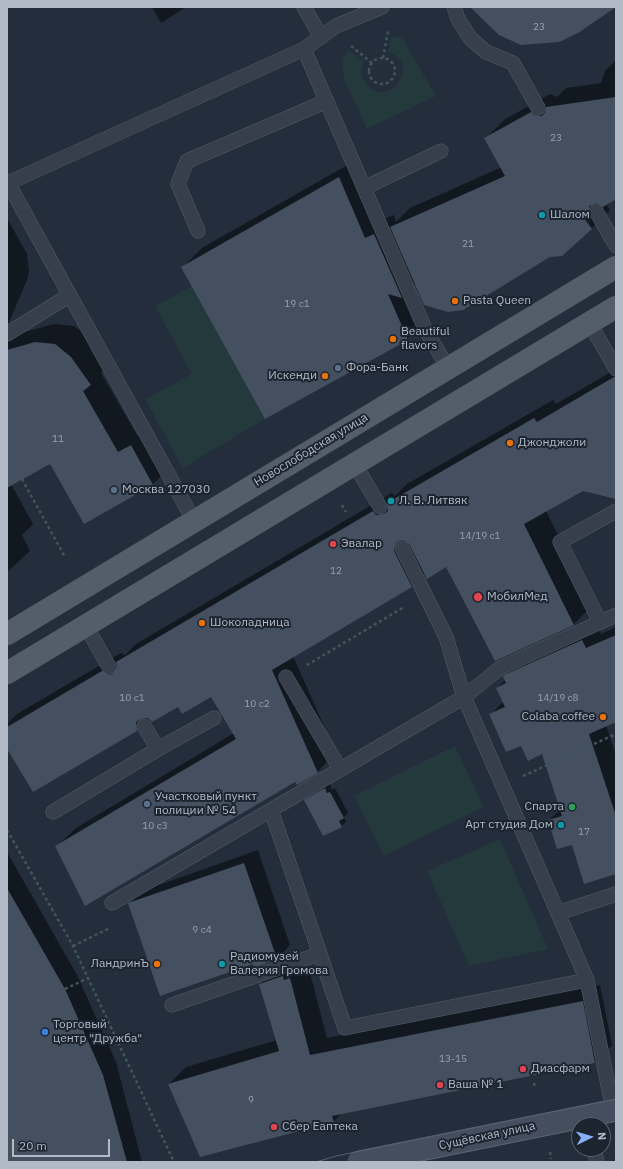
<!DOCTYPE html>
<meta charset="utf-8">
<style>
body{margin:0}
#map{position:relative;width:623px;height:1169px;overflow:hidden;background:#232d3b;font-family:"IBM Plex Sans",sans-serif}
canvas{display:block}
.frame{position:absolute;inset:0;border:8px solid #b2bac7;pointer-events:none}
.north{position:absolute;left:571px;top:1117px;width:40px;height:40px;box-sizing:border-box;background:#1c2430;border:1px solid #58606c;border-radius:50%;rotate:85deg;font-size:11px;font-weight:700;line-height:16px;text-align:center;color:#b2bac7}
.north::after{content:'';display:block;margin:auto;width:14px;height:18px;background:#86b1f7;clip-path:polygon(50% 0,100% 100%,50% 72%,0 100%)}
.scale{position:absolute;left:12px;top:1139px;width:98px;height:18px;box-sizing:border-box;border:2px solid #b2bac7;border-top:0;padding-left:5px;font-size:12px;line-height:14px;white-space:nowrap;color:#b2bac7;-webkit-text-stroke:3px #1c2430;paint-order:stroke}
</style>
<div id="map">
<canvas width="623" height="1169"></canvas>
<div class="frame"></div>
<div class="north">N</div>
<div class="scale">20 m</div>
</div>
<script>
const g = document.querySelector('canvas').getContext('2d');
g.lineJoin = 'round';
function fill(path, color) { g.fillStyle = color; g.fill(path, 'evenodd'); }
function stroke(path, color, width, dash) { g.strokeStyle = color; g.lineWidth = width; g.lineCap = dash ? 'butt' : 'round'; g.setLineDash(dash || []); g.stroke(path); }
function write(font, color, halo, rows, align = 'center') {
  g.font = font + ' "IBM Plex Sans",sans-serif'; g.lineWidth = 4; g.setLineDash([]); g.textBaseline = 'middle'; g.strokeStyle = halo; g.fillStyle = color; for (const [text, x, y, turn = 0] of rows) {
    g.save(); g.translate(x, y); g.rotate((+turn || 0) * Math.PI / 180); g.textAlign = isNaN(turn) ? turn : align; if (halo) g.strokeText(text, 0, 0); g.fillText(text, 0, 0); g.restore();
  }
}
fill(new Path2D(`
 M391,36L402,38L436,96L367,129L344,79L342,59L349,51L364,61C361,68 360,76 365,82C385,113 425,65 388,52Z
 M192,286L265,419L183,468L145,399L192,374L155,306Z
 M455,746L484,807L384,856L354,796Z
 M500,839L548,949L469,966L427,871Z`), '#24393c');
fill(new Path2D(`
 M152,7H186L161,23Z
 M616,60V198L606,204L610,210L592,228L582,214L416,283L412,287L426,320L407,339L183,267L202,248L358,159L384,219L394,215L396,222L410,208L502,167L485,139L504,120L550,94L557,97L566,88L601,83L605,71Z
 M7,218L27,254L29,271L27,280L7,327Z
 M54,324L74,326L90,338L108,366L101,373L137,435L150,428L171,466L153,484L84,523L50,462L11,484L33,524L22,535L30,551L7,572V337Z
 M616,369V495L583,490L546,511L593,605L574,624L495,660L446,566L425,573L411,587L293,656L336,753L317,772L296,781L57,846L76,828L234,733L211,695L178,705L148,718L136,730L7,747V724L17,714L121,653L125,655L136,644L392,493L395,496L407,484L553,400L556,404Z
 M597,625L601,634L616,627V721L606,725L616,755V873L572,843L549,820L561,809L543,753L522,745L491,714L503,702L497,688L505,680L504,677L521,660Z
 M330,784L332,790L335,788L348,813L344,817L346,822L342,826L306,800Z
 M258,850L290,945L277,959L254,963L129,904L142,891Z
 M7,852L77,975L116,1062L142,1162H7Z
 M307,961L327,1038L600,985L612,1045L595,1063L342,1113L334,1121L201,1156L169,1084L186,1067L277,1040L260,984L277,967Z`), '#0007');
fill(new Path2D(`
 M470,7H616L578,33L559,42L521,45L499,35Z
 M616,97V199L603,207L596,203L589,206V216L584,219L592,229L562,256L550,257L463,310L448,312L424,305L390,227L505,176L484,138L531,112L534,115L542,116L545,112L546,107Z
 M339,177L365,238L374,234L402,298L388,294L408,340L265,419L181,267Z
 M35,342L55,344L71,357L91,385L83,391L118,452L131,445L153,485L84,524L50,464L7,488V350Z
 M614,377H616V499L583,491L524,524L574,625L495,661L446,567L427,579L409,544L403,540L398,541L395,544L394,551L412,587L272,670L318,773L297,785L295,782L85,906L55,846L236,739L211,697L182,714L178,707L152,722L148,718L140,719L136,722L137,731L33,792L7,749V727L102,671L109,675L113,674L117,667L116,662L373,511L376,515L384,514L388,511L387,503L534,418L537,422Z
 M616,635V722L589,734L616,816V874L584,884L572,845L557,849L548,820L562,816L542,754L528,761L521,746L506,752L489,714L505,707L496,688L506,683L503,677L504,675L582,640L586,648Z
 M325,788L327,793L330,792L344,818L339,821L342,827L323,836L304,800Z
 M244,863L277,959L254,968L253,964L160,996L128,903Z
 M7,888L65,989L103,1075L127,1162H7Z
 M283,976L284,980L290,978L310,1055L583,1001L595,1063L332,1116L334,1122L200,1157L168,1084L279,1051L259,984Z`), '#445060');
const lane = new Path2D(`
 M304,7L321,37
 M382,7L336,26L304,49L425,329L448,368
 M454,7L458,19L470,38L486,52L513,63L538,108
 M7,181L194,521
 M8,183L304,49
 M364,188L441,151
 M596,211L616,246
 M198,231L178,184L187,161L327,101
 M589,322L616,369
 M7,334L70,295
 M354,463L380,507
 M402,548L446,637L464,697L587,980L613,1110
 M600,622L560,542L616,511
 M86,626L109,667
 M286,677L340,769
 M158,749L214,718
 M271,810L345,1028L587,980
 M53,812L158,749L144,726
 M112,903L464,697L500,668L616,615
 M558,913L616,894
 M172,1005L319,954
 M594,1149L597,1162`);
const secondary = new Path2D(`
 M359,1162L616,1110`);
const primary = new Path2D(`
 M7,634L616,267
 M7,673L616,307`);
stroke(lane, '#545d69', 15);
stroke(secondary, '#545d69', 23);
stroke(primary, '#3f4854', 23);
stroke(new Path2D(`
 M351,46L372,63
 M369 71a13 13 0 1 1 26 0a13 13 0 1 1-26 0Z
 M383,58L388,31
 M22,479L65,557
 M342,505L346,512
 M307,665L404,607
 M523,776L616,734
 M7,830L73,946L174,1162
 M73,946L110,928
 M65,989L88,978
 M534,1083L535,1088
 M550,1152L551,1159`), '#425659', 2.5, [3, 3]);
stroke(lane, '#363f4b', 14);
stroke(secondary, '#444e5e', 22);
stroke(primary, '#545e6b', 22);
stroke(new Path2D(`
 M599,1125L616,1121
 M316,1162L336,1156L616,1099
 M417,1162L579,1129`), '#586372', 1);
for (const [x, y, r, color] of [
 [542,215,4,"#0f9aa8"],
 [455,301,4,"#e8710a"],
 [393,339,4,"#e8710a"],
 [338,368,4,"#5c6f8a"],
 [325,376,4,"#e8710a"],
 [510,443,4,"#e8710a"],
 [114,490,4,"#5c6f8a"],
 [391,501,4,"#0f9aa8"],
 [333,544,4,"#e0444e"],
 [478,597,5,"#e0444e"],
 [202,623,4,"#e8710a"],
 [603,717,4,"#e8710a"],
 [147,804,4,"#5c6f8a"],
 [572,807,4,"#2e9e5b"],
 [561,825,4,"#0f9aa8"],
 [157,964,4,"#e8710a"],
 [222,964,4,"#0f9aa8"],
 [45,1032,4,"#3f7fe0"],
 [523,1069,4,"#e0444e"],
 [440,1085,4,"#e0444e"],
 [274,1127,4,"#e0444e"]
]) { const dot = new Path2D(); dot.arc(x, y, r, 0, 2 * Math.PI); g.fillStyle = color; g.fill(dot); stroke(dot, '#1c2430', 1.5); }
write('10px', '#96a0ad', null, [
 ["23",539,27],
 ["23",556,138],
 ["21",468,244],
 ["19 с1",297,304],
 ["11",58,439],
 ["14/19 с1",480,536],
 ["12",336,571],
 ["10 с1",132,698],
 ["14/19 с8",558,698],
 ["10 с2",257,704],
 ["10 с3",155,826],
 ["17",584,832],
 ["9 с4",202,930],
 ["13-15",453,1059],
 ["9",251,1100]
]);
write('12px', '#b2bac7', '#1c2430', [
 ["Шалом",550,215],
 ["Pasta Queen",463,301],
 ["Beautiful",401,332],
 ["flavors",401,346],
 ["Фора-Банк",346,368],
 ["Искенди",317,376,"right"],
 ["Джонджоли",518,443],
 ["Москва 127030",122,490],
 ["Л. В. Литвяк",399,501],
 ["Эвалар",341,544],
 ["МобилМед",487,597],
 ["Шоколадница",210,623],
 ["Colaba coffee",595,717,"right"],
 ["Участковый пункт",155,797],
 ["полиции № 54",155,811],
 ["Спарта",564,807,"right"],
 ["Арт студия Дом",553,825,"right"],
 ["Радиомузей",230,957],
 ["Валерия Громова",230,971],
 ["ЛандринЪ",149,964,"right"],
 ["Торговый",53,1025],
 ["центр \"Дружба\"",53,1039],
 ["Диасфарм",531,1069],
 ["Ваша № 1",448,1085],
 ["Сбер Еаптека",282,1127]
], 'left');
write('12px', '#b2bac7', '#1c2430', [
 ["Новослободская улица",311,450,-31],
 ["Сущёвская улица",487,1136,-12]
]);
</script>
